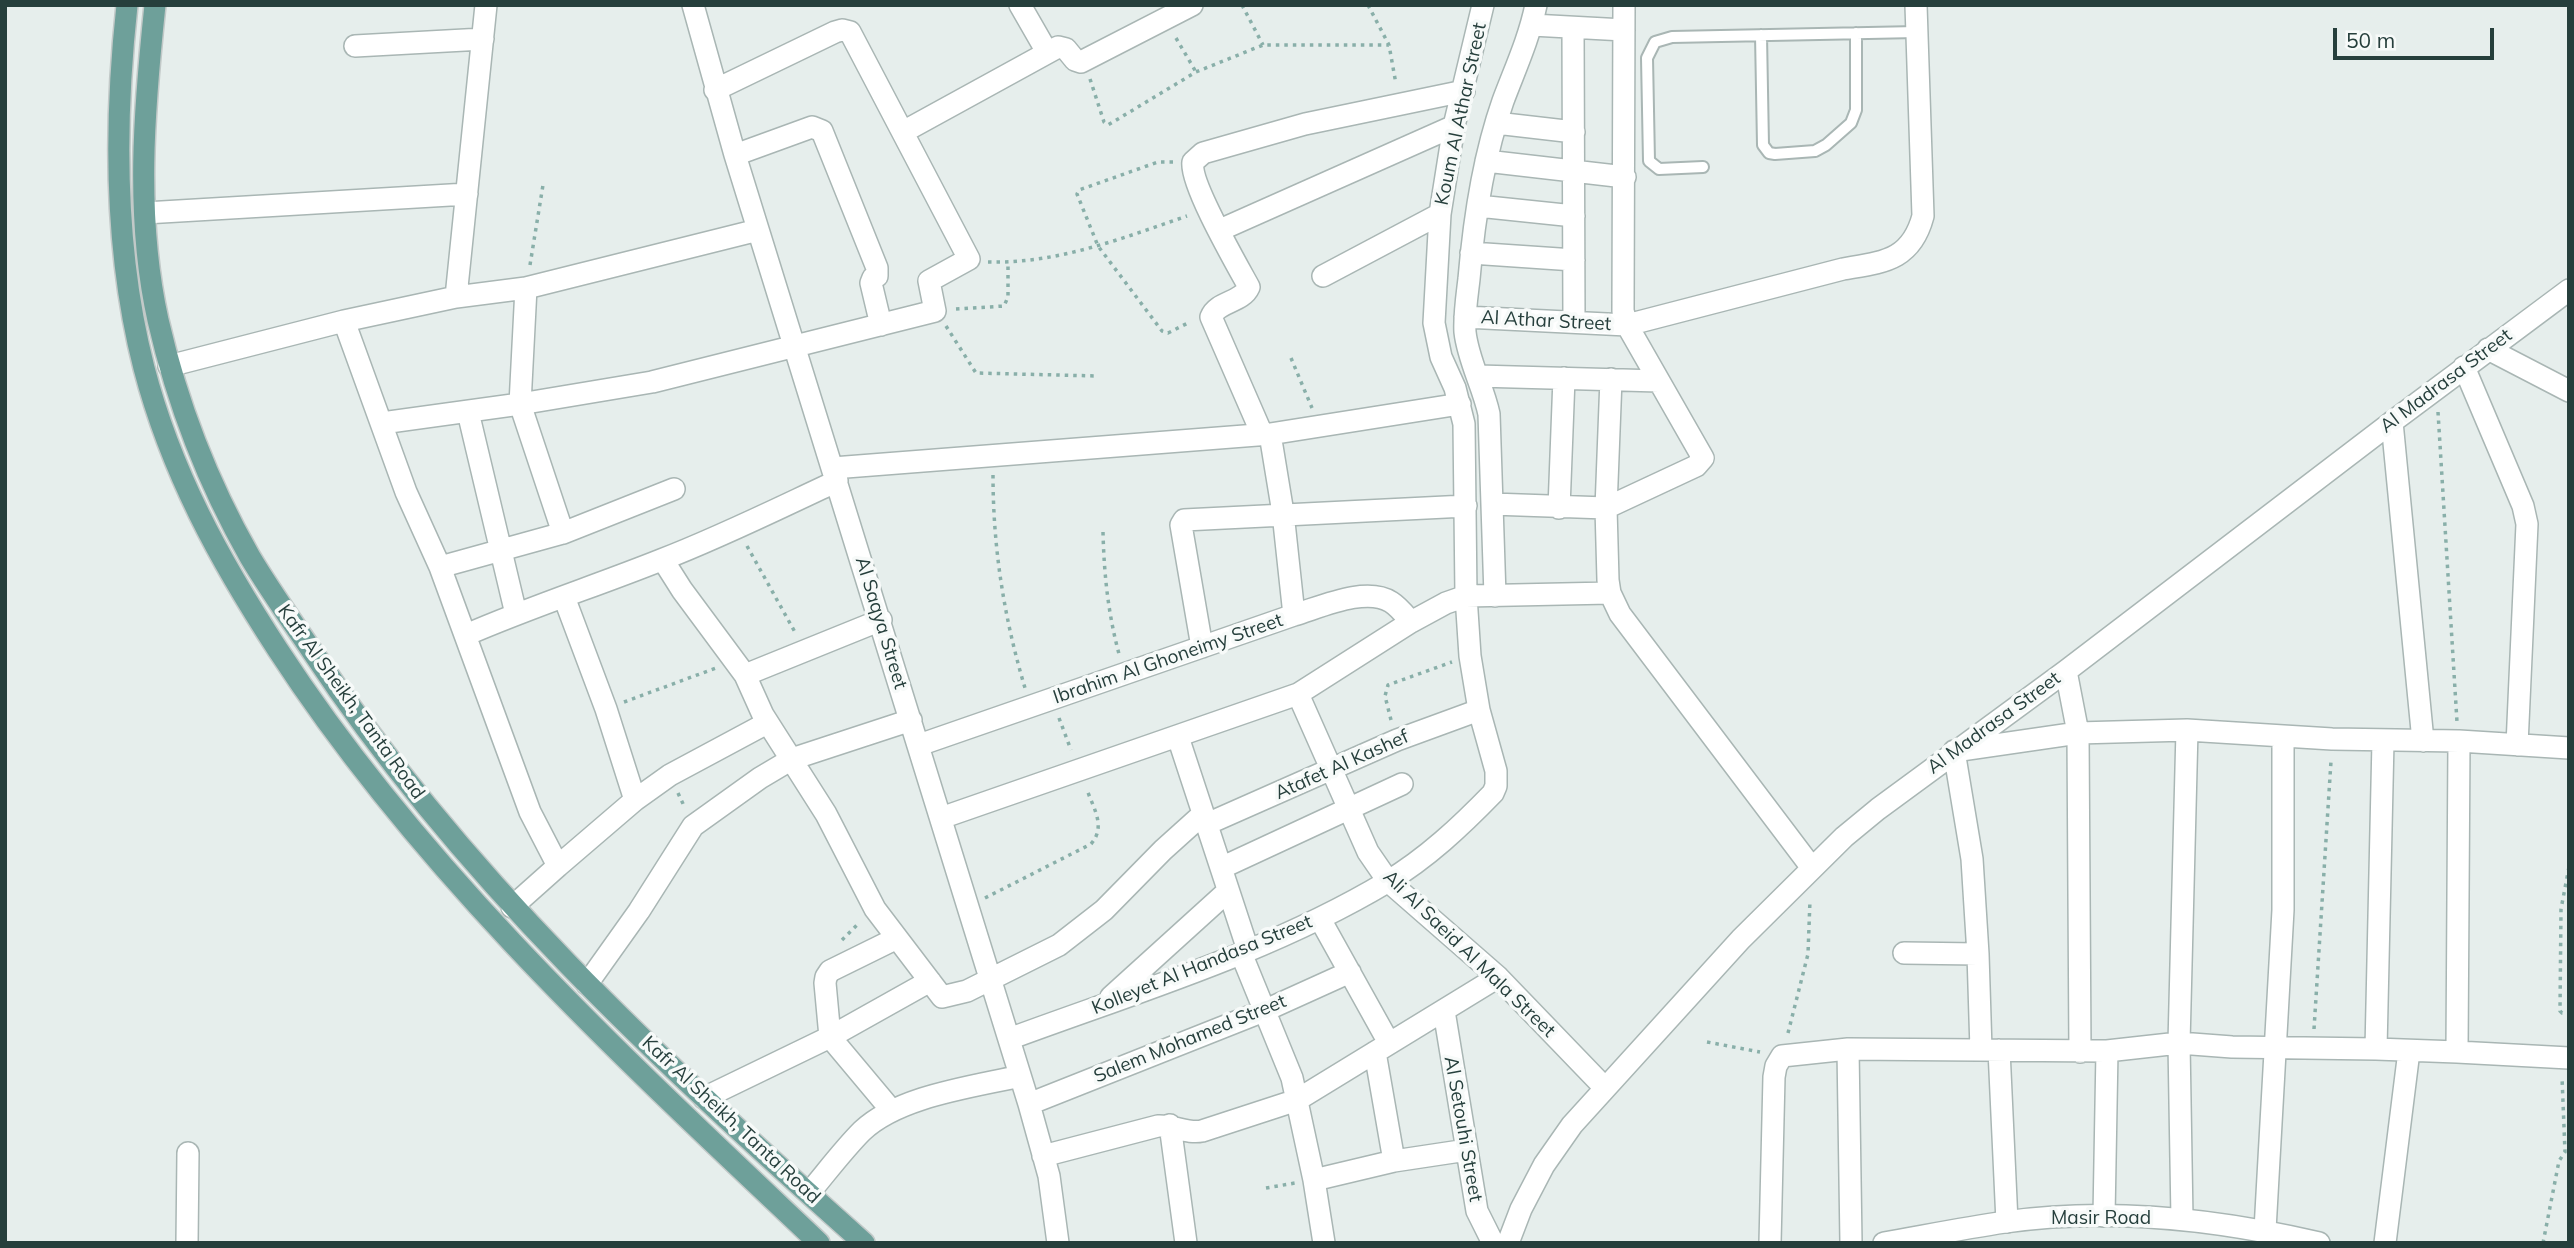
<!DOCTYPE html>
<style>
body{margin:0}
#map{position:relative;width:2574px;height:1248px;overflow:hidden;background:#e6eeec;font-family:Mulish,sans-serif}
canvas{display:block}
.frame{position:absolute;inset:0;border:7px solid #263f3c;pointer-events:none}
.scale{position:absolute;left:2333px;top:28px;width:161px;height:32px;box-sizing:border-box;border:4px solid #263f3c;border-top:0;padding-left:9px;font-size:21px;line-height:24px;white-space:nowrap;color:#263f3c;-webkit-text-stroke:5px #f7faf9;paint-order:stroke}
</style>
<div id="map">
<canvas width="2574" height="1248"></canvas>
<div class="frame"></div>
<div class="scale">50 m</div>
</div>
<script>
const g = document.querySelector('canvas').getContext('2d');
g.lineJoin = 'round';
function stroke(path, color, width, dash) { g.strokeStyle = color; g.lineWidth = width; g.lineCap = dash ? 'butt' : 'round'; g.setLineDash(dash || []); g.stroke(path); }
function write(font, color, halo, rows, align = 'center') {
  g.font = font + ' Mulish,sans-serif'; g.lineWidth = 7; g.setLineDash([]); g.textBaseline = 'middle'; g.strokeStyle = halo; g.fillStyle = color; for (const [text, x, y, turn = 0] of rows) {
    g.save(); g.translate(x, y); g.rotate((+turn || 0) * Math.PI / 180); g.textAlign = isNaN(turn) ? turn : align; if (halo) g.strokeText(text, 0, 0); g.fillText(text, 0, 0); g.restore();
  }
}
const service = new Path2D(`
 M1761,35L1763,145L1769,153L1775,154L1815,151L1826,145L1851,123L1856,110V33
 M1703,167L1659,169L1649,161L1647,58L1655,42L1672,37L1917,32`);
const minor = new Path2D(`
 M693,5L735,155L1029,1104L1049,1176L1058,1243
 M1020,5L1047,52
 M1532,25L1624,30
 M1573,28L1574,322
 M355,46L483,39
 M1496,123L1574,132
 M903,132L1058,47L1066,49L1075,60L1081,62L1192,5
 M735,155L812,127L822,131L877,268V276L873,278L871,283L881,325
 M1486,161L1625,177
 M1478,206L1574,216
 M145,213L467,194
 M758,230L526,288L456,297L344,321L406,492L440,567L530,812L558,866L635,800L670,775L767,723
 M1220,230L1454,126
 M1471,253L1574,260
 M1323,276L1440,214
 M526,288L520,404L563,533
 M456,297L486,5
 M1465,317L1627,325L1843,269C1883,262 1911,261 1923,216L1916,5
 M2488,349L2569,391
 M169,366L344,321
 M2464,367L2523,506L2527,524L2517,745
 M1478,376L1659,381
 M1611,379L1606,508L1608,580L1610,593L1620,614L1812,868
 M468,412L516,614
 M2392,422L2423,741
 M382,423L520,404L652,382L935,311L929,281L969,259L850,32L842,30L835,32L715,90
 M1262,434L1211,317C1217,301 1242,303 1249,287C1237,265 1189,182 1193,162L1203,153L1305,124L1464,91
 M1270,434L1283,513L1294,615
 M833,468L1270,434L1460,404
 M1492,504L1606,508L1696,466L1703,458L1627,325L1623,311L1624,5
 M1559,508L1564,378
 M663,560L682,590L745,675L763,715L826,814L875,909L942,997L967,991L1059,945L1104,910L1163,850L1203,814
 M440,567L563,533L674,489
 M1495,596L1489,414C1483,386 1468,360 1465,332C1464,315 1467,296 1469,279C1474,219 1483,158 1503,101C1515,69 1529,39 1536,5
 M564,597L606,709L635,800
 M466,635C530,607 596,586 661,560C721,537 779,508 837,481
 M1202,647L1181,525L1184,520L1466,506
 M2066,671L2078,733L2080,1052
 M745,675L881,620
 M1298,694L1368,852L1388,881L1498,977L1605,1088
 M1178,737L1248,950
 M2459,741L2457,1052L2569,1058
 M919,745L1294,615C1321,607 1366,586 1391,602C1399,607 1405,615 1411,622
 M941,818L1298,694L1411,622L1446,603L1466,596L1610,593
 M1207,824L1397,740L1479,710
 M1221,868L1402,784
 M512,907L558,866
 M1320,919L1389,1043
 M1241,953L1292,1078L1314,1180L1324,1243
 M1904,953L1978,954L1972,859L1954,751L2078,733L2187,730L2332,739L2459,741L2569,748
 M1978,954L1981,1050
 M587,984L639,911L693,826L760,778L792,759L911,720
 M1111,997L1228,891
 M1444,1011L1477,1211L1493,1243
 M1009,1039C1136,992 1270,952 1387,882C1427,858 1461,826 1493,793L1496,786V771L1479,710L1470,656L1466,596L1464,424L1455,388L1441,357L1434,323L1440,214L1454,126L1483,5
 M1848,1049L1851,1243
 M2376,1049L2457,1052
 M1999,1050L2007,1222
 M1375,1052L1394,1161
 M704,1098L830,1037L930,981
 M1029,1104L1266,1010L1350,972
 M892,1111L830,1037L825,983L826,977L830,971L897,938
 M1170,1125L1186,1243
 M1043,1156L1158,1126C1174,1125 1187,1134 1202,1131L1297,1100L1498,977
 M1314,1180L1394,1161L1467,1150
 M809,1193C826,1173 843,1150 862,1131C899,1096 972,1087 1020,1076
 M2104,1216L2107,1051
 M2182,1219L2179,1043L2187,730
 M2265,1230L2283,910V737
 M187,1243L188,1153
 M1508,1243L1521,1209L1544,1165L1572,1125L1741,939L1844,837L1878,809L2066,671L2392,422L2569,290
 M1770,1243L1774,1077L1776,1066L1782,1056L1848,1049L2107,1051L2179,1043L2232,1047L2376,1049L2383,741
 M2385,1243L2409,1051`);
const tertiary = new Path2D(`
 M1884,1243C1924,1236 1965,1228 2005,1222C2110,1207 2217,1219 2319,1243`);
const primary = new Path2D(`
 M127,5C114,125 114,251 144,368C171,472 220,561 278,650C425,876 625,1059 819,1243
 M155,5C144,109 135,217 158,320C177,403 208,483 250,557C269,589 291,620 312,651C462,878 662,1063 864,1243`);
stroke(service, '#a9b6b4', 14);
stroke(minor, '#a9b6b4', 24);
stroke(tertiary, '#a9b6b4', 24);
stroke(primary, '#c2c9c8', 24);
stroke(new Path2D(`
 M1242,5L1263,45
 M1368,5L1389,45L1396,84
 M1176,38L1196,72
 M1090,79L1104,122L1108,125L1196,72L1263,45H1389
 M1173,162H1158L1079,190L1077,194L1098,246L1162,331L1168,333L1190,322
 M988,262C1057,264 1123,238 1187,216
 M530,265L543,185
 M956,309L1004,306L1008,297V262
 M946,326L976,373L1097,376
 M1291,358L1312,408
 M2438,412L2457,722
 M993,475C993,548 1004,618 1025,688
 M1103,532C1104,574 1108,613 1119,654
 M747,546L796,634
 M624,702L716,668
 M1059,718L1071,750
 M1391,720L1385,696L1388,685L1452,662
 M678,793L685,808
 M2569,867L2561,909L2560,1011L2562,1013H2569
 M985,898L1091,844C1106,827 1094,809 1087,790
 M842,940L859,923
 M2314,1029L2331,761
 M1788,1033L1808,954L1810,900
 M1707,1042L1760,1052
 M1266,1188L1295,1183
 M2543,1243L2559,1161L2565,1152L2562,1077`), '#89afa9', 3.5, [3.5, 5]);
stroke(service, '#fff', 10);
stroke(minor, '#fff', 21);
stroke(tertiary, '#fff', 21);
stroke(primary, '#6ea09a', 21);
write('19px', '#263f3c', '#f7faf9', [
 ["Koum Al Athar Street",1461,114,-78],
 ["Al Athar Street",1546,321,3],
 ["Al Madrasa Street",2446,381,-37],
 ["Al Saqya Street",881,623,73],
 ["Ibrahim Al Ghoneimy Street",1168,659,-19],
 ["Kafr Al Sheikh, Tanta Road",351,702,54],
 ["Al Madrasa Street",1994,723,-36],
 ["Atafet Al Kashef",1342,765,-24],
 ["Ali Al Saeid Al Mala Street",1469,954,44],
 ["Kolleyet Al Handasa Street",1202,965,-22],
 ["Salem Mohamed Street",1190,1039,-22],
 ["Kafr Al Sheikh, Tanta Road",731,1120,43],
 ["Al Setouhi Street",1463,1129,80],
 ["Masir Road",2101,1218]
]);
</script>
